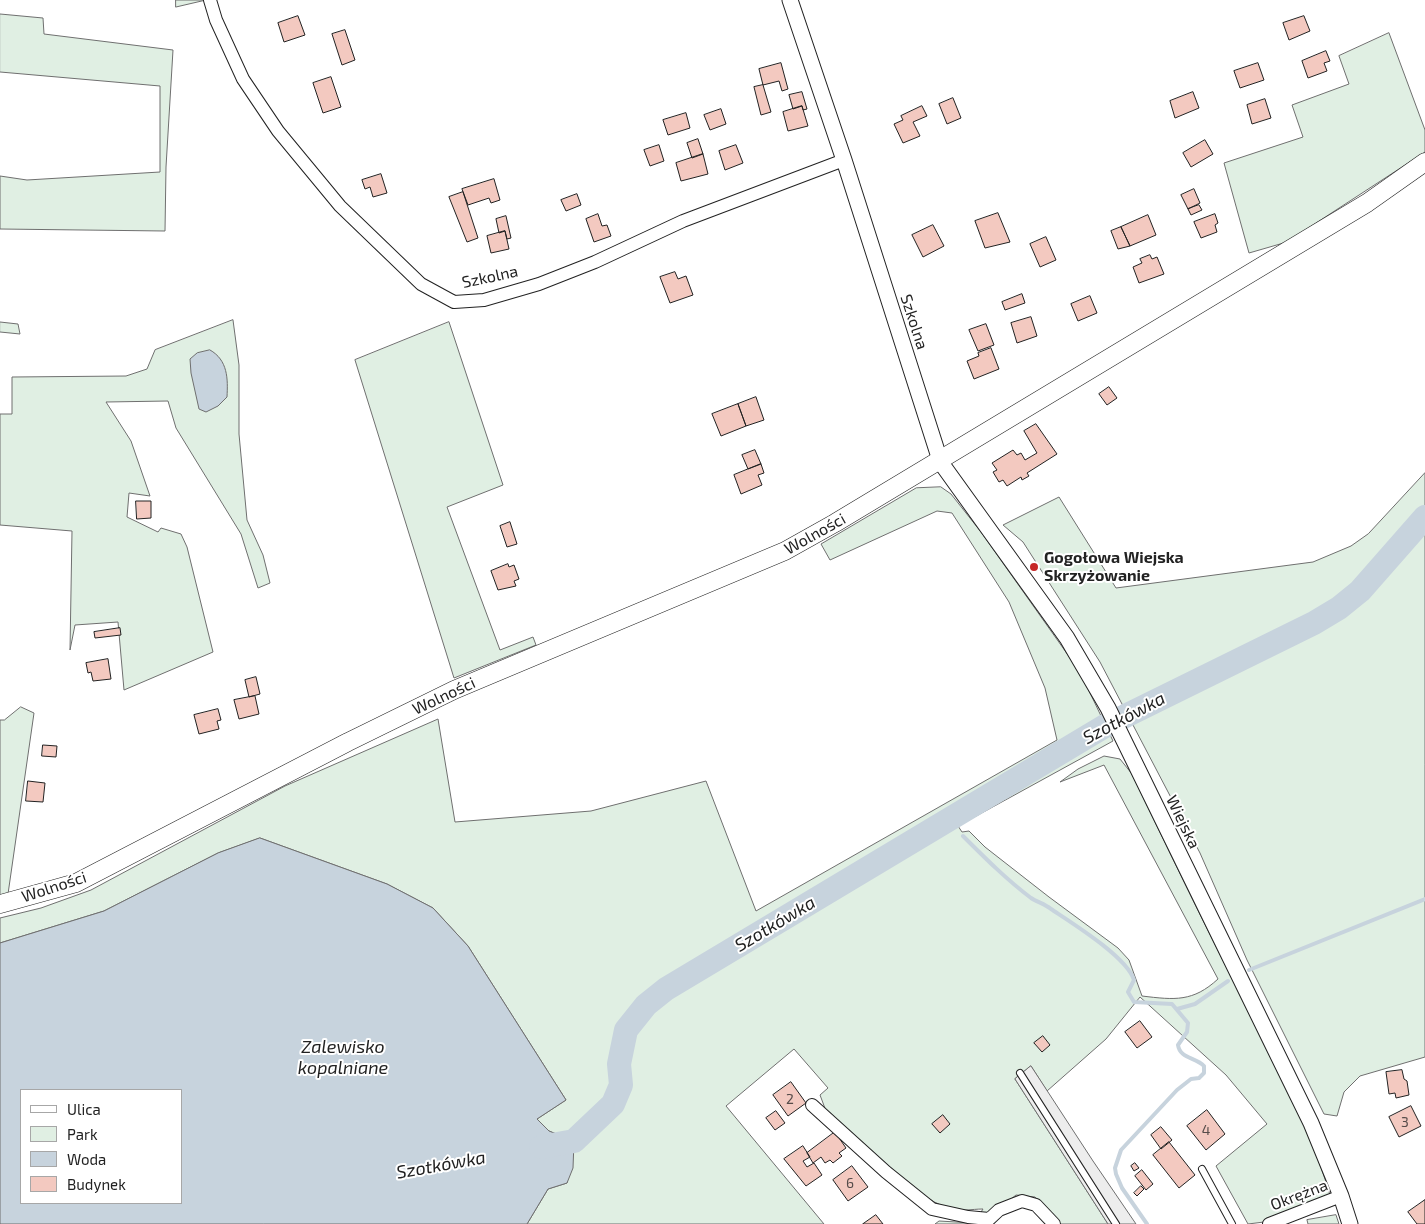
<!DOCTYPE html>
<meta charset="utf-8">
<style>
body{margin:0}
#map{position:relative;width:1425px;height:1224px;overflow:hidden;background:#fff;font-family:"Exo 2",sans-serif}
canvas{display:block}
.legend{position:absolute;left:20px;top:1089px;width:162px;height:115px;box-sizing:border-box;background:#fff;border:1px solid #a7a7a7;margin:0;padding:6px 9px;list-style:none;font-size:15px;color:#222}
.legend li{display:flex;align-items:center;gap:10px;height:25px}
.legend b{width:25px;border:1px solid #a7a7a7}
</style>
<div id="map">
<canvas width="1425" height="1224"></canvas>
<ul class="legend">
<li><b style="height:6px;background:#fff"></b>Ulica</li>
<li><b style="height:14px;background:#e0efe3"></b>Park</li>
<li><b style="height:14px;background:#c7d3dd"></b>Woda</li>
<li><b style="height:14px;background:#f3c9c0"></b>Budynek</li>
</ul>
</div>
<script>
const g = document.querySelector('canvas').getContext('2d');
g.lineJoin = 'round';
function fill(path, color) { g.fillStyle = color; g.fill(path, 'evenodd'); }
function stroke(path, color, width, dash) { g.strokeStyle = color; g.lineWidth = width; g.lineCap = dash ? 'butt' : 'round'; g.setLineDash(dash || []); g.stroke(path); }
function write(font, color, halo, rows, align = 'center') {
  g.font = font + ' "Exo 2",sans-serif'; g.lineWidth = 4; g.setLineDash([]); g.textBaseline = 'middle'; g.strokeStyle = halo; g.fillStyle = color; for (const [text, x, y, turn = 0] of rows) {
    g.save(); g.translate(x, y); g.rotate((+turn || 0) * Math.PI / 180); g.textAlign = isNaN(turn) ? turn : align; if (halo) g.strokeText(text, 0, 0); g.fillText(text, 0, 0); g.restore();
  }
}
const green = new Path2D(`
 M176,0H206L176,7Z
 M0,14L43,18L44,34L173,50L166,167L165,231L0,229V176L27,180L160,172V86L0,72Z
 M1389,33L1425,130V152L1287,242L1249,253L1224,163L1303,137L1292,105L1349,84L1339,56Z
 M233,320L239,365V434L247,520L263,555L270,583L258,588L241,534L176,428L168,401L106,402L131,441L150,496L129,493L127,517L158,532L161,528L181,534L187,547L213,652L124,690L118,622L75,625L70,650L72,531L0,525V414H12V377L126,376L147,369L155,350Z
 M0,322L18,324L20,334L0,332Z
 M449,322L503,485L447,507L500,650L533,637L536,645L454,678L355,360Z
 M1425,473V1057L1360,1076L1344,1092L1337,1116L1324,1114L1247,960L1200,853L1100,662L1023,542L1003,525L1059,497L1116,588L1313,562L1351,546L1368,534Z
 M941,487L951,494L981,532L1080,672L1113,741L958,826L962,832L969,831L985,847L1049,897L1118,948L1129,960L1142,996C1175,1000 1193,1002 1218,979L1104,765L1060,782L1078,769L1104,756L1120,759L1132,774C1167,847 1202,920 1239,992C1272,1058 1309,1124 1330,1195L1264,1222L1248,1224L1216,1166L1267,1124L1226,1075L1140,997L1106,1039L1047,1091L1031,1066L1015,1079L1108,1224H1057L1035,1197L1016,1195L980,1224H935L939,1221L974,1223L983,1209C972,1209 959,1212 949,1208C913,1198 856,1138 826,1111L820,1095L828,1088L794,1049L726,1106L824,1224H527L548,1189L567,1183L573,1141L549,1131L537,1119L566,1100L468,946L433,908L387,884L260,838L218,853L104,911L0,943V918L41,908L91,890L285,786L438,719L455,822L591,811L706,781L756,911L1057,740L1045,688L1009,602L952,513L937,511L830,560L821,544L916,488Z
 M21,707L34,713L8,894L0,897V720H4Z
 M1336,1215L1339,1224H1308L1307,1220Z`);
fill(green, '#e0efe3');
stroke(green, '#6f6f6f', 1);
const parking = new Path2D(`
 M1031,1066L1093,1161L1136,1224H1108L1015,1079Z`);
fill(parking, '#ededed');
stroke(parking, '#6f6f6f', 1);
const water = new Path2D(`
 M210,350C228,360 228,379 227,397L218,406L206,412L199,409L191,373L190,359L197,353Z
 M260,838L387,884L433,908L468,946L566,1100L537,1119L549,1131L574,1141L573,1168L567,1183L548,1189L527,1224H0V943L104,911L218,853ZM181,1090V1203H21V1090Z`);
fill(water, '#c7d3dd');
stroke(water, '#6f6f6f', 1);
stroke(new Path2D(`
 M948,818L950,821
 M963,836C985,858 1006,879 1031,898C1037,902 1045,904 1051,909C1072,923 1127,957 1134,980L1128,992L1134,1002L1172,1004L1188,1023L1187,1032L1178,1045C1180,1059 1196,1057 1204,1066V1073L1199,1078L1191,1079L1177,1090L1121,1150L1115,1168L1116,1174L1122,1188L1147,1224
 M1249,970L1425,899
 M1177,1009L1195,1004L1228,981`), '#c7d3dd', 4);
stroke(new Path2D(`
 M541,1147L574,1141L613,1104L621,1085L619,1064L626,1030L646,1005L666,989L1105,726L1314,623L1339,608L1360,591L1425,517`), '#c7d3dd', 24);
const building = new Path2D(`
 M298,16L305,35L284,42L278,23Z
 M1304,16L1310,31L1289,40L1283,23Z
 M345,30L355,60L342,65L332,34Z
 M1326,51L1330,61L1324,63L1327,71L1308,78L1302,61Z
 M781,63L788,89L782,91L779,81L763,85L759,69Z
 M1258,63L1264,80L1240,88L1234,71Z
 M331,77L341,107L323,113L313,83Z
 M763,85L771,112L761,115L754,87Z
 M802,92L807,109L803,110L802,106L793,109L789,95Z
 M1193,92L1199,108L1175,118L1170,101Z
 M953,98L961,118L947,124L939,104Z
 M1265,99L1271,118L1252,124L1247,105Z
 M802,106L808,126L788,131L783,112Z
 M922,106L927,116L913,122L920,136L903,143L894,124L903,120L901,116Z
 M721,109L726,124L710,130L704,115Z
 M686,113L690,128L668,135L663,120Z
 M698,139L703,154L692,158L687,143Z
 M1205,140L1213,154L1191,167L1183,153Z
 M659,145L664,161L650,166L644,150Z
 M736,145L743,163L725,170L719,151Z
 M703,154L708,174L681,181L676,163Z
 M381,174L387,193L373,197L370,187L365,189L362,180Z
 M494,179L500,200L491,203L489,198L468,205L462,189Z
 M1194,189L1200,203L1188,209L1181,195Z
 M463,192L478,238L467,242L449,197Z
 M577,194L581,205L566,211L561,200Z
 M1199,205L1202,210L1191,215L1188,209Z
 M998,213L1010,242L985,248L975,221Z
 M598,214L602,226L607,225L611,236L594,242L586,219Z
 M1215,214L1218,223L1215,225L1217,232L1201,238L1194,222Z
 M1148,215L1156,235L1130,246L1121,227Z
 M506,216L511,238L507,239L505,231L499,233L496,219Z
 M933,225L944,246L923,257L912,235Z
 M1121,227L1130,246L1118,249L1111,231Z
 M505,231L509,249L491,253L487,236Z
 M1046,237L1056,260L1040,267L1030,244Z
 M1150,255L1152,259L1157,257L1164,274L1139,283L1133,267L1142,263L1140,259Z
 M675,272L678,279L686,276L693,295L670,303L660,277Z
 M1022,294L1025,303L1005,310L1002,302Z
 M1090,296L1097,313L1078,321L1071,304Z
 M1031,317L1037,336L1017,343L1011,323Z
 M986,324L994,345L978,351L969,330Z
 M991,348L999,369L974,379L967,361L979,356L978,353Z
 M1109,387L1117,398L1107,405L1099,394Z
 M756,397L764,420L746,426L738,404Z
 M738,404L746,426L721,436L712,414Z
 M1036,424L1057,454L1027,473L1029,476L1022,480L1021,477L1007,486L1003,480L999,482L993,472L997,470L992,463L1013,450L1017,455L1021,453L1025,460L1037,453L1024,431Z
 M755,450L761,464L748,469L742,455Z
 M761,464L764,473L758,475L762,485L741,494L734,475Z
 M136,501H151V518L137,519Z
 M510,522L517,544L507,547L500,526Z
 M508,564L509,567L514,565L519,579L514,581L516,586L498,590L491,571Z
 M120,628L121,635L95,638L94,632Z
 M108,659L111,679L93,681L91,672L88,673L86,663Z
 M256,677L260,694L249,697L245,680Z
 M255,696L259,714L239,719L234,700Z
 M218,709L221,720L217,721L219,729L199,734L194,715Z
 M43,745L57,746L56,757L42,756Z
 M28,781L45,783L43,802L26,801Z
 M1140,1021L1152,1037L1137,1048L1125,1032Z
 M1043,1036L1050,1045L1042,1052L1034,1043Z
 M1402,1070L1404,1079L1407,1081L1409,1095L1396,1098L1395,1093L1389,1094L1386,1072Z
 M791,1082L806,1103L788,1116L773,1095Z
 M1411,1106L1421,1126L1399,1137L1389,1117Z
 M1207,1110L1225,1134L1206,1150L1187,1126Z
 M776,1111L785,1123L775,1130L766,1118Z
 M943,1115L950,1124L940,1133L932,1124Z
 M1161,1127L1172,1140L1161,1149L1151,1135Z
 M835,1132L846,1148L839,1153L842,1156L833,1163L830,1160L825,1163L821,1157L813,1163L807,1153Z
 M1169,1142L1195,1175L1179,1188L1153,1155Z
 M803,1146L810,1157L803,1161L807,1167L814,1163L822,1175L806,1186L784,1159Z
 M1135,1163L1139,1168L1134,1171L1131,1166Z
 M852,1166L868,1187L848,1201L833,1180Z
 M1142,1170L1153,1184L1146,1190L1135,1176Z
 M1141,1186L1144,1189L1137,1196L1134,1193Z
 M1425,1200V1224H1417L1408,1212Z
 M876,1215L883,1224H863Z`);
fill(building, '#f3c9c0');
stroke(building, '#222', 1);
const service = new Path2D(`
 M1020,1073L1116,1224
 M1202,1169L1232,1224`);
const minor = new Path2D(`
 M210,0L216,20L243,79L278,131L340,206L421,284L454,302L484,300L539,284L595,262L683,221L844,160
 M812,1105L886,1172L932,1209L968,1217L989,1219
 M984,1224L999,1210L1022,1201L1036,1205L1054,1224
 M1269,1224L1341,1196`);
const tertiary = new Path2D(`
 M790,0L844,160L938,454L944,467L1067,638L1108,708L1311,1123L1341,1196L1350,1224`);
const secondary = new Path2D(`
 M0,904L76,883L348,742L454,690L785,551L835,523L1367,203L1425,162`);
stroke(service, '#222', 8);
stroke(minor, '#222', 14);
stroke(tertiary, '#222', 17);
stroke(secondary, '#222', 19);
stroke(service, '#fff', 6);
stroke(minor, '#fff', 12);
stroke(tertiary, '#fff', 15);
stroke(secondary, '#fff', 18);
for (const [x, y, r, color] of [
 [1034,567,5,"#c62828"]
]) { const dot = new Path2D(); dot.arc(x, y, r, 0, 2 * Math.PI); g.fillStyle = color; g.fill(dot); stroke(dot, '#fff', 2); }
write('14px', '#564c4a', null, [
 ["2",790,1099],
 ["3",1405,1122],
 ["4",1206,1130],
 ["6",850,1183]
]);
write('16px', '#222', '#fff', [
 ["Szkolna",490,277,-12],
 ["Szkolna",914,322,72],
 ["Wolności",815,534,-29],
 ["Wolności",444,696,-25],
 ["Wiejska",1183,822,64],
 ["Wolności",54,887,-18],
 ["Okrężna",1299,1195,-21]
]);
write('bold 16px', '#222', '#fff', [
 ["Gogołowa Wiejska",1044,558],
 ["Skrzyżowanie",1044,576]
], 'left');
write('italic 18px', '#222', '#fff', [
 ["Szotkówka",1124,718,-28],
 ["Szotkówka",775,924,-31],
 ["Zalewisko",343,1047],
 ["kopalniane",343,1068],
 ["Szotkówka",441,1165,-10]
]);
</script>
